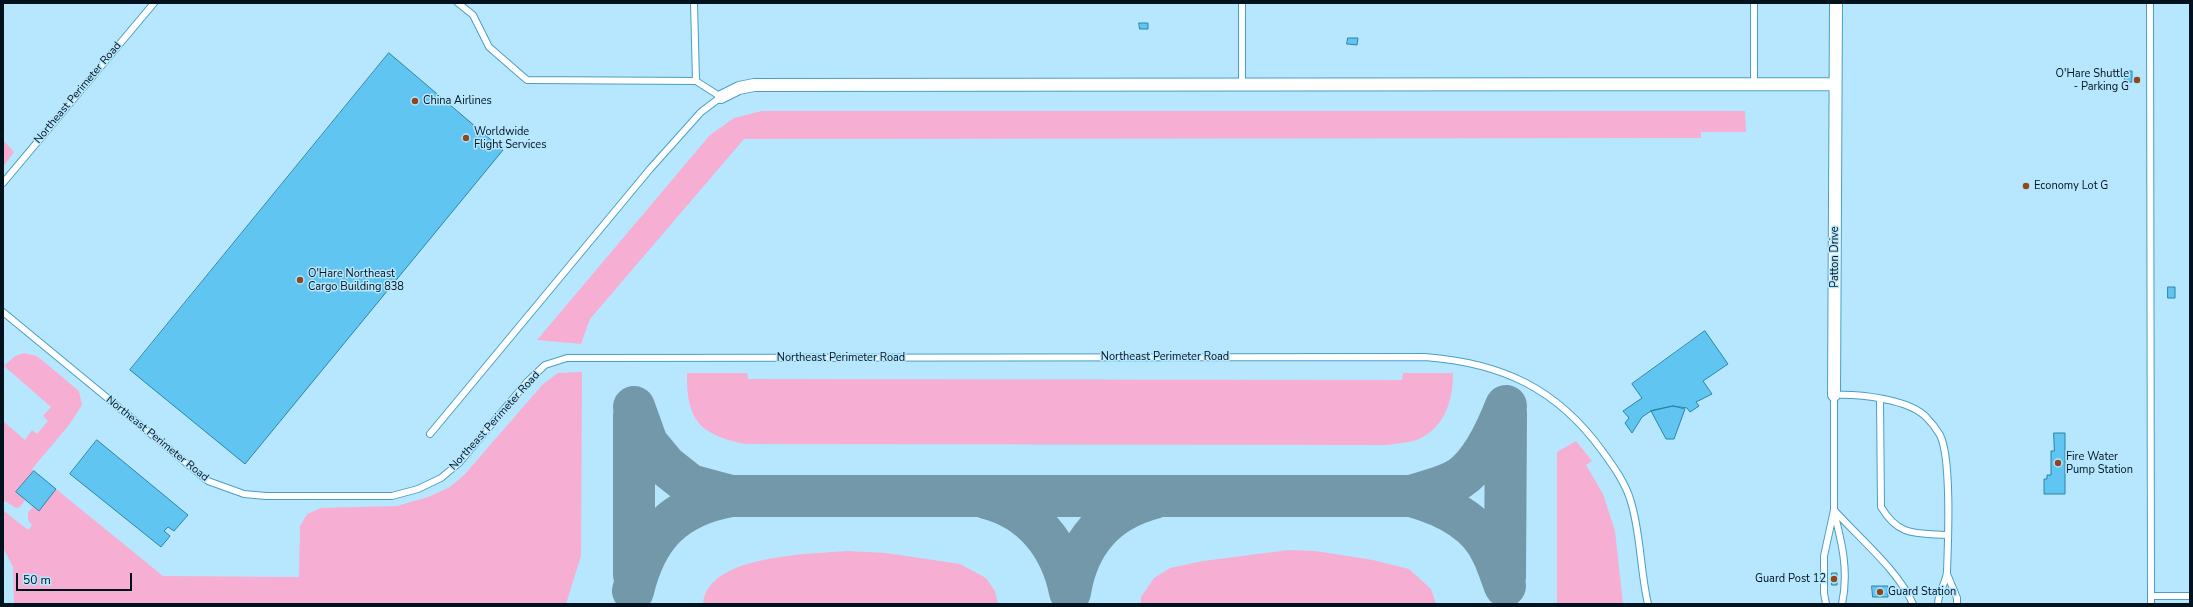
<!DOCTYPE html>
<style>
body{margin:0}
#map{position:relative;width:2193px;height:607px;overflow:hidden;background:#b7e7fe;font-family:"Nunito Sans",sans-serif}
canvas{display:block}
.frame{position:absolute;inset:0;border:4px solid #00121d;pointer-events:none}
.scale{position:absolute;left:16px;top:573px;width:116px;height:18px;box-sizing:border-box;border:2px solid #00121d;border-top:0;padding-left:5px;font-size:12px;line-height:14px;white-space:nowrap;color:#00121d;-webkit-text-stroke:3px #b7e7fe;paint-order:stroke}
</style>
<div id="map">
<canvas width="2193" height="607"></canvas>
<div class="frame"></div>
<div class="scale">50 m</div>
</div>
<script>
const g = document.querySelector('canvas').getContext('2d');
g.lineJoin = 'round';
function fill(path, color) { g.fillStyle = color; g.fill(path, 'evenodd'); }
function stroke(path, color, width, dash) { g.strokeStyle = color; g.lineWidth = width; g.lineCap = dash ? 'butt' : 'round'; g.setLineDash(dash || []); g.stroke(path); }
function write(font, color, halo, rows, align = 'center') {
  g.font = font + ' "Nunito Sans",sans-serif'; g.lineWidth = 3; g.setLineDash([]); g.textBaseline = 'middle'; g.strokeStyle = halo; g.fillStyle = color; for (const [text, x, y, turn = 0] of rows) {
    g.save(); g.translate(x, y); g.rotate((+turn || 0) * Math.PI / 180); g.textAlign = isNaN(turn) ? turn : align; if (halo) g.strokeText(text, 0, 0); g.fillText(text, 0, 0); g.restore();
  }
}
fill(new Path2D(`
 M762,111H1745L1746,132H1701V138L744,139L590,319L581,344L537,340L710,135L734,118Z
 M3,140L14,152L3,167Z
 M24,353L37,356L79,391L82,405L69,425L32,469L34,471L16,492L25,500L20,507L16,508L5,501L3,504V421L25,440L32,430L37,434L48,421L43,416L51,407L4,366L15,356Z
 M582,372L581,556L566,604H14L13,567L3,548V510L28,530L32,525L28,520V512L33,507L39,511L56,489L163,576L299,577L300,526L307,514L321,508L397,506L428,497L450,487L465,474L543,384L558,373Z
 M687,373H747L748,379L1402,380L1403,373H1453C1453,400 1445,427 1419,439C1410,443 1398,443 1388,445L745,444C699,435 686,419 687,373Z
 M1576,441L1592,461L1586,465L1603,494L1615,531L1623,604H1557V452Z
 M1289,550L1315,551L1373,560L1409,569L1431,589L1436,604H1141V597L1154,578L1170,568L1203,561Z
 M848,551L886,553L960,564L986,578L995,591L998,604H703C707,554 812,554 848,551Z`), '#f6afd2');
stroke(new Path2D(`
 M731,496H1411
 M986,498C1033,510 1061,546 1070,592C1078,543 1105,511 1154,498
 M634,575V415
 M1505,577L1506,413
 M1505,586C1501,576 1498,565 1493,555C1479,521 1444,505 1411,496C1427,491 1446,487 1460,478C1482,463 1497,429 1506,406
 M633,591C646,536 674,506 731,496L690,485L666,466L647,443L634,407`), '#7298aa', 42);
const building = new Path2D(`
 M1139,23H1148V29H1140Z
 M1348,38H1358L1357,45L1347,44Z
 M389,53L503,150L245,464L130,370Z
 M2125,71H2132V82H2125Z
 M2168,287H2175V298H2168Z
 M1705,331L1728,364L1703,381L1712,394L1696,402L1699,406L1690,412L1687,408L1673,406L1651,411L1642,417L1632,433L1625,423L1629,418L1623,411L1642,398L1632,384Z
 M1673,406L1685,409L1674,439H1666L1651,411Z
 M2054,433H2065V494H2044V479H2047V475H2051V451H2054Z
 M97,440L188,515L174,531L168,527L164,531L170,536L161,547L70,474Z
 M34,471L56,489L39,511L16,492Z
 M1832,573H1837V585H1832Z
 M1872,586H1888V597H1873Z`);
fill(building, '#60c5f0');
stroke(building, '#2a84a7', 1);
const service = new Path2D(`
 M458,3L473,15L489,47L527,80L696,81L694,3
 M1754,3V84
 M2150,3L2151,604
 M1242,85V3
 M3,183L154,3
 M3,312L208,481L244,494L266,496H392L418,489L441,478L459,463L527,382L545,365L567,358L1425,357C1502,363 1557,388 1603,452C1614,467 1626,484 1631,502C1641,535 1640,570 1648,604
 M1880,399L1881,507C1899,537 1916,533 1947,535
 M430,434L650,169L701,112L721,97L696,81
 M1834,510C1859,538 1898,570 1913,604
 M1834,512C1842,543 1849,572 1842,604
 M1947,574L1957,598V604
 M2151,596H2190
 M1826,604L1824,593V556L1834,510V395C1859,394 1910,399 1927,418C1932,423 1937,430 1940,435C1952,459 1948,543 1947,572C1946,583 1938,592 1938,604`);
const minor = new Path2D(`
 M721,97L739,88L754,85L1835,84
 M1834,395L1836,3`);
stroke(service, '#499fc3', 8);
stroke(minor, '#499fc3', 14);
stroke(service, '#fff', 6);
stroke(minor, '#fff', 12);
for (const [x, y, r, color] of [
 [2137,80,4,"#8d481f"],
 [415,101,4,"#8d481f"],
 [466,138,4,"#8d481f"],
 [2026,186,4,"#8d481f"],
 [300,280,4,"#8d481f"],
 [2058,463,4,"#8d481f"],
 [1834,579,4,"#8d481f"],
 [1880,592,4,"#8d481f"]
]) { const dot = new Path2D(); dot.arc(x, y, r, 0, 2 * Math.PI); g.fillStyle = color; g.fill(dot); stroke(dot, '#b7e7fe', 1.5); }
write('11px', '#00121d', '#b7e7fe', [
 ["O'Hare Shuttle",2129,74,"right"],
 ["- Parking G",2129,87,"right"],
 ["China Airlines",423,101],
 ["Worldwide",474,132],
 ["Flight Services",474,145],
 ["Economy Lot G",2034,186],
 ["O'Hare Northeast",308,274],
 ["Cargo Building 838",308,287],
 ["Fire Water",2066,457],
 ["Pump Station",2066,470],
 ["Guard Post 12",1826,579,"right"],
 ["Guard Station",1888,592]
], 'left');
write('11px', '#00121d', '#b7e7fe', [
 ["Northeast Perimeter Road",78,93,-50],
 ["Patton Drive",1835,257,-90],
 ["Northeast Perimeter Road",1165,357],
 ["Northeast Perimeter Road",841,358],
 ["Northeast Perimeter Road",495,421,-48],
 ["Northeast Perimeter Road",157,439,39]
]);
</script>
